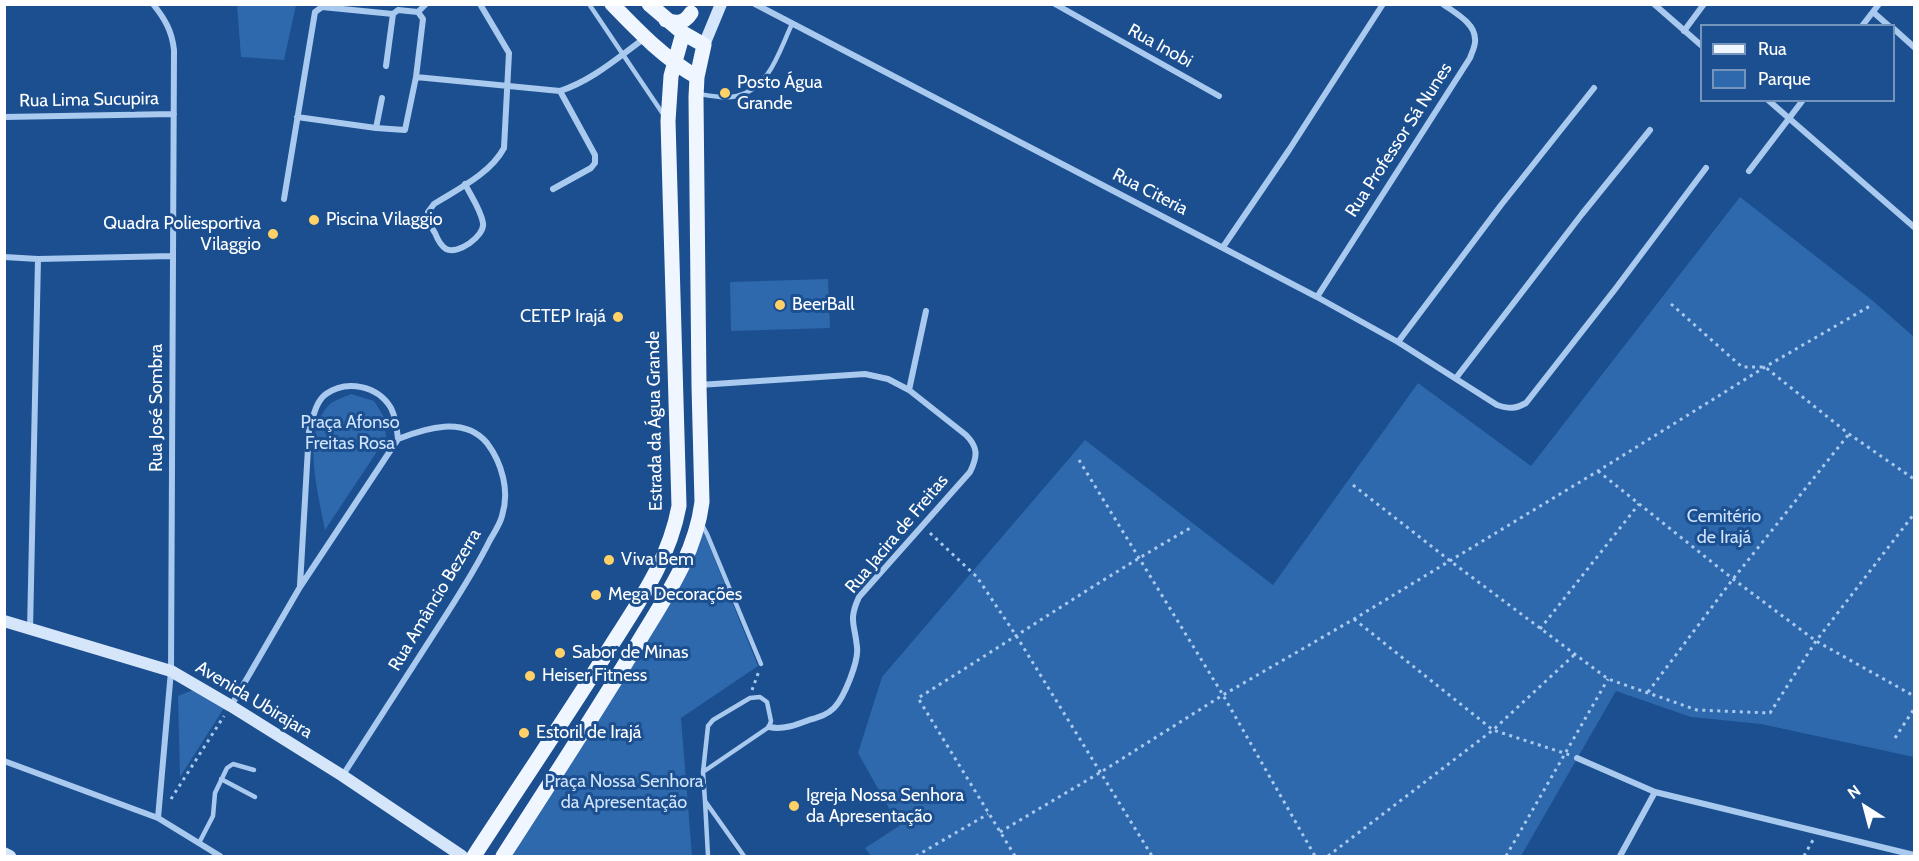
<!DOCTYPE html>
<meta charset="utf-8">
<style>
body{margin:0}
#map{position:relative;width:1919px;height:861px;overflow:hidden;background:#1b4f8f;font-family:Cabin,sans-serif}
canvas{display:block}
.frame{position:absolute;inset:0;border:6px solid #fff;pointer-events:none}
.legend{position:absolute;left:1700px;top:24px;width:195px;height:78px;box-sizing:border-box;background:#1b4f8f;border:2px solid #7695bc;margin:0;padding:8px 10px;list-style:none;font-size:18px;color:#fff}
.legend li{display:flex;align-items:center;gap:12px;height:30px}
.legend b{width:30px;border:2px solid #7695bc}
.north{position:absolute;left:1835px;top:777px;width:60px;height:60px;-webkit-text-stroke:4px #1b4f8f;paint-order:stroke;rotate:324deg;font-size:16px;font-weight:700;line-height:24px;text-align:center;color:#fff}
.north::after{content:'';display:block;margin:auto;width:21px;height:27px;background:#fff;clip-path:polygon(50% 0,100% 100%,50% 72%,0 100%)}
</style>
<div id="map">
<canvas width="1919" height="861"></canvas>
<div class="frame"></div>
<ul class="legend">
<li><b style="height:8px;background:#f0f6ff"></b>Rua</li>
<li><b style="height:16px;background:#2e69ad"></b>Parque</li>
</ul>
<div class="north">N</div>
</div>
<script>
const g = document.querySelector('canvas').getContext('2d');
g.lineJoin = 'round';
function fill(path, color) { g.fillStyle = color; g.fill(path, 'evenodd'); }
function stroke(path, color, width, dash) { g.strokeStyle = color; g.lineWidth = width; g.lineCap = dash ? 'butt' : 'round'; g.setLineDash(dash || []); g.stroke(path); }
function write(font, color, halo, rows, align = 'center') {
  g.font = font + ' Cabin,sans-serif'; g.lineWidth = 6; g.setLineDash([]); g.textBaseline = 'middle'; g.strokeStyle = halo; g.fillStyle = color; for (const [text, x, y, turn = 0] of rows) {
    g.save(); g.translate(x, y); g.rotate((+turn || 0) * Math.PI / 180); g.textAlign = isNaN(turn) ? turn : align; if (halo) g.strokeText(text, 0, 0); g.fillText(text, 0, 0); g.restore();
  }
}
fill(new Path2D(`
 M237,5H296L284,60L241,57Z
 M1740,197L1873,301L1914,337V757L1761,724L1691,717L1616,691L1521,856H871L865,848L899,826L858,753L882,677L1085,440L1273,585L1418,383L1531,466Z
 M828,279L830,328L731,331L730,282Z
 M351,394L374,401L384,417L386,438L325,530C319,494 300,433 330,404C335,400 344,397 351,394Z
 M701,526L758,666L681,718L692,856H506Z
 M195,689L224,708L180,777L178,696Z`), '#2e69ad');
stroke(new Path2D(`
 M1671,304L1742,367H1765L1849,434L1914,479
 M1079,460L1223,695L1315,856
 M1598,471L1733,579L1816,641L1914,696
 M1353,485L1449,560L1608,679L1697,710L1770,713L1816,641L1914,514
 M930,533L977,577L1017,637L1152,856
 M1354,619L1493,730L1570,755
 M1540,629L1639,504
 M752,690L759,671
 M1648,692L1733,579L1849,434
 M1895,738L1914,709
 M171,799L224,716
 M1000,832L1101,772L1223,695L1354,619L1598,471L1765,367L1870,306
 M916,856L988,814
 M1015,856L918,698C1010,641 1099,580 1192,527
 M1328,856L1493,730L1574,655
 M1506,856L1608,679
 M1804,856L1813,840`), '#a9c9ee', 3, [3, 4.5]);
stroke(new Path2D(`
 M589,4L663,114
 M699,94C711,96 725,99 737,96C770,88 779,51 792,24
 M701,523L707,534L761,664
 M703,772L769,727L771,721L767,702L760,697L750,698L713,720L708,726L703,772L705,801
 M221,779L255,797
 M199,843L213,816L215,793L227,768L233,764L254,770
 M708,856L705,801L744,856`), '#a9c9ee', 4.5);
stroke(new Path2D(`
 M153,4C165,19 172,31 174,50L171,671L158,818
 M755,4L1317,297L1398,342L1497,405C1509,409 1515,409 1526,403L1616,288L1706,168
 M1055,4L1219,96
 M1654,4L1702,46
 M1873,12L1889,26
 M1862,26L1879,4
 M1894,29L1914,47
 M1684,31L1704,4
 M386,66L393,14L398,10L418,12L426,4
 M416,77L560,91C593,80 617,58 645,38
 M382,98L376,128L405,130L416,77L423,19L418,12
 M1768,100L1914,227
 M4,117L174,114
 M297,117L376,128
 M1749,171L1803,100
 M465,184C471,196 481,210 483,223C485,236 458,255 446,249C441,246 437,238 435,233C430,225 428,221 428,212L434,204C458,189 490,174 504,148L509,53L480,4
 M553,189L591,168L595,163V155L560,91
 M284,199L315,12L322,7L393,14
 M1223,247L1289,150L1383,4
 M4,257L38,259L173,256
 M1317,297L1470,58C1472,52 1476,45 1475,39C1475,23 1455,13 1443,4
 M1398,342L1501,205L1594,88
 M1456,378L1582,214L1650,130
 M699,385L865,374L888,379L909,390L966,435C978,447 978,456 970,472L859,597C848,621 855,624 857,647C859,661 844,698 834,708C827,715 819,717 809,720C796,725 783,730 769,727
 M909,390L926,311
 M300,585L309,431C313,419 315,402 326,394C347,379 378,386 391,408C396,418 397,428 398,439
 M30,630L38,259
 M231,706L300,587L398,439C426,428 464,416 487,443C502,463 510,491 502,516C500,524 494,533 490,540C477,566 462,590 446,615C412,668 377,722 343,775
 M1577,758L1655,792L1914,855
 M4,761L158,818L220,856
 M1620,856L1655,792`), '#a9c9ee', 6);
stroke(new Path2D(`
 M704,45L721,4
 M4,621L171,671L231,706L343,776L462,856
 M4,853L10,856`), '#d6e6fa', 12);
stroke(new Path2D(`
 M612,4C639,32 664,58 697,77
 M666,20C677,24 685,23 691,13
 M474,856C519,787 565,719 609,649C638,603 669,561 679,506L668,121L671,76L683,33
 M503,856C547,788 591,720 633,651C661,603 695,558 702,502L699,386L696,97L697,77L704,45L683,33L649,4`), '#f0f6ff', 15);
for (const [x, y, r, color] of [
 [725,93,6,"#ffd166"],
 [314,220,6,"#ffd166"],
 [273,234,6,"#ffd166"],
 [780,305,6,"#ffd166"],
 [618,317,6,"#ffd166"],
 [609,560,6,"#ffd166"],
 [596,595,6,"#ffd166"],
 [560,653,6,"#ffd166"],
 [530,676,6,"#ffd166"],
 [524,733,6,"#ffd166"],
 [794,806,6,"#ffd166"]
]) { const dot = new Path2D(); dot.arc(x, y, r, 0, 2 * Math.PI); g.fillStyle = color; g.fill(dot); stroke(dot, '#1b4f8f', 2); }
write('18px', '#fff', '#1b4f8f', [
 ["Rua Inobi",1160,46,29],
 ["Rua Lima Sucupira",89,100,-1],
 ["Rua Professor Sá Nunes",1399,140,-57],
 ["Rua Citeria",1150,192,27],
 ["Rua José Sombra",157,408,-90],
 ["Estrada da Água Grande",655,421,-91],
 ["Rua Jacira de Freitas",897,534,-50],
 ["Rua Amâncio Bezerra",435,600,-59],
 ["Avenida Ubirajara",254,700,31]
]);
write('18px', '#fff', '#1b4f8f', [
 ["Posto Água",737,83],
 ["Grande",737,104],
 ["Piscina Vilaggio",326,220],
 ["Quadra Poliesportiva",261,224,"right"],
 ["Vilaggio",261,245,"right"],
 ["BeerBall",792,305],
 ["CETEP Irajá",606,317,"right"],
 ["Viva Bem",621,560],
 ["Mega Decorações",608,595],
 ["Sabor de Minas",572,653],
 ["Heiser Fitness",542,676],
 ["Estoril de Irajá",536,733],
 ["Igreja Nossa Senhora",806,796],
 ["da Apresentação",806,817]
], 'left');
write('18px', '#cfe3fa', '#1b4f8f', [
 ["Praça Afonso",350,423],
 ["Freitas Rosa",350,444],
 ["Cemitério",1724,517],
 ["de Irajá",1724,538],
 ["Praça Nossa Senhora",624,782],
 ["da Apresentação",624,803]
]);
</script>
